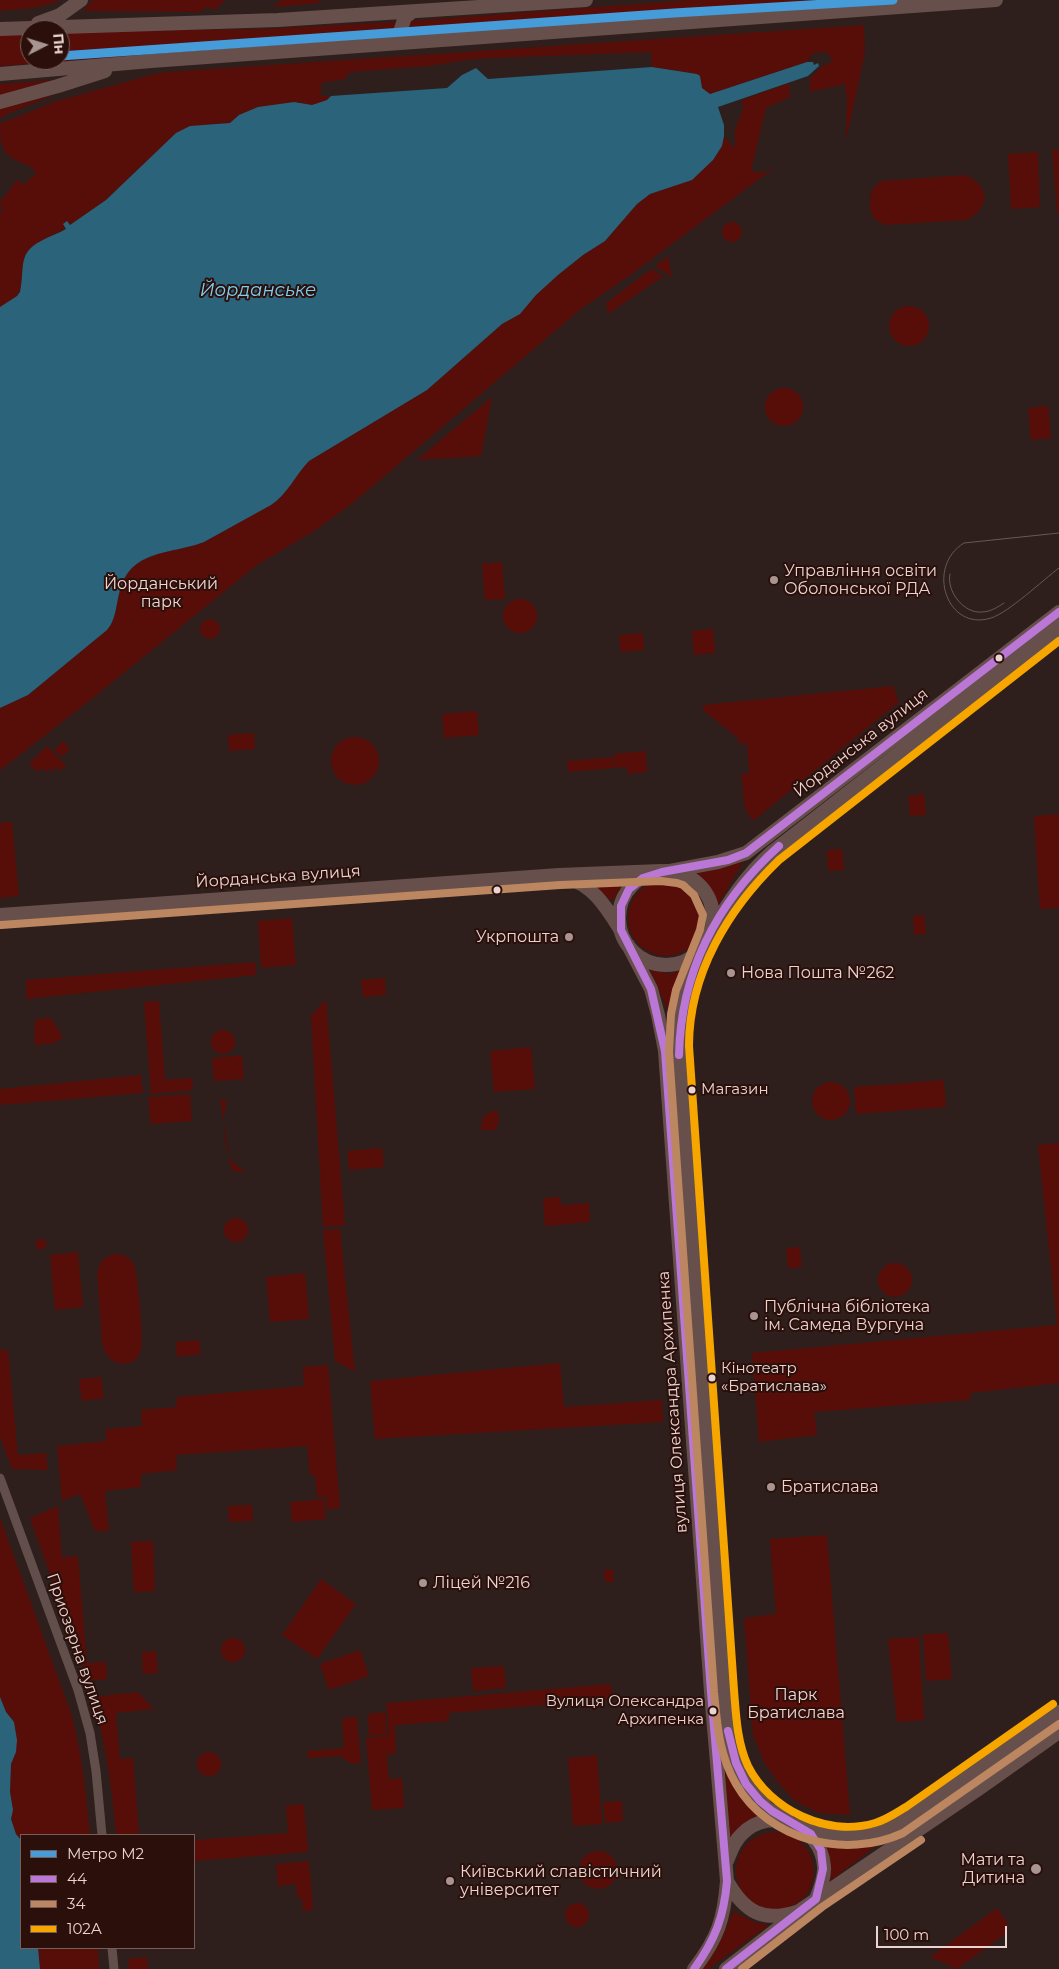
<!DOCTYPE html>
<meta charset="utf-8">
<style>
body{margin:0}
#map{position:relative;width:1059px;height:1969px;overflow:hidden;background:#2e1f1c;font-family:Montserrat,sans-serif}
canvas{display:block}
.legend{position:absolute;left:20px;top:1834px;width:175px;height:115px;box-sizing:border-box;background:#2b0f0b;border:1px solid #775e5a;margin:0;padding:6px 9px;list-style:none;font-size:15px;color:#e9d4d0}
.legend li{display:flex;align-items:center;gap:10px;height:25px}
.legend b{width:25px;border:1px solid #775e5a}
.north{position:absolute;left:20px;top:20px;width:50px;height:50px;box-sizing:border-box;background:#2b0f0b;border:1px solid #775e5a;border-radius:50%;rotate:85deg;font-size:14px;font-weight:700;line-height:20px;text-align:center;color:#e9d4d0}
.north::after{content:'';display:block;margin:auto;width:18px;height:22px;background:#a89591;clip-path:polygon(50% 0,100% 100%,50% 72%,0 100%)}
.scale{position:absolute;left:876px;top:1926px;width:131px;height:22px;box-sizing:border-box;border:2px solid #e9d4d0;border-top:0;padding-left:6px;font-size:15px;line-height:18px;white-space:nowrap;color:#e9d4d0;-webkit-text-stroke:4px #2b0f0b;paint-order:stroke}
</style>
<div id="map">
<canvas width="1059" height="1969"></canvas>
<ul class="legend">
<li><b style="height:6px;background:#469bd9"></b>Метро M2</li>
<li><b style="height:6px;background:#ba77d6"></b>44</li>
<li><b style="height:6px;background:#bb8660"></b>34</li>
<li><b style="height:6px;background:#f7a600"></b>102А</li>
</ul>
<div class="north">Пн</div>
<div class="scale">100 m</div>
</div>
<script>
const g = document.querySelector('canvas').getContext('2d');
g.lineJoin = 'round';
function fill(path, color) { g.fillStyle = color; g.fill(path, 'evenodd'); }
function stroke(path, color, width, dash) { g.strokeStyle = color; g.lineWidth = width; g.lineCap = dash ? 'butt' : 'round'; g.setLineDash(dash || []); g.stroke(path); }
function write(font, color, halo, rows, align = 'center') {
  g.font = font + ' Montserrat,sans-serif'; g.lineWidth = 4; g.setLineDash([]); g.textBaseline = 'middle'; g.strokeStyle = halo; g.fillStyle = color; for (const [text, x, y, turn = 0] of rows) {
    g.save(); g.translate(x, y); g.rotate((+turn || 0) * Math.PI / 180); g.textAlign = isNaN(turn) ? turn : align; if (halo) g.strokeText(text, 0, 0); g.fillText(text, 0, 0); g.restore();
  }
}
fill(new Path2D(`
 M0,0H60C42,9 20,9 0,11Z
 M93,0H225L215,10L207,7L200,12L85,11L84,9Z
 M282,0H317L322,3L272,7Z
 M691,0H859L411,34L409,32L408,25L411,21Z
 M395,22L394,32L397,36L0,66V34L30,33V60H60V32L264,29Z
 M864,25L865,52L846,140L847,100L845,84L810,92V78L821,67L832,62L830,55L825,52L813,53L807,62L710,94L702,88L700,76L697,74L652,67L651,52L472,59L429,66L350,72L345,79L321,83V96H331L327,100L312,105L294,102L258,107L239,115L230,123L209,124L176,133L106,200L70,225L67,222L64,224L66,229L50,236L21,287C19,298 9,302 0,307V214L2,211L0,202L17,180L23,185L36,174C34,168 30,166 24,164C2,155 0,146 0,124L54,102L147,76L166,72Z
 M55,80L0,97V84Z
 M789,83L790,97L766,108L751,171L762,173L774,168L629,276L582,308L353,503L314,531L257,565L88,702L0,770V708L28,695L107,630C117,619 116,601 121,587C133,549 174,554 204,542L277,501L301,469L309,461L427,390L558,275L583,255L605,241L637,204L650,194L692,180L717,155L724,136L735,149V130L743,109L742,100Z
 M57,94L7,114L0,119V109Z
 M1052,150H1059V213H1057Z
 M1038,152L1040,207L1011,209L1008,154Z
 M965,175C990,185 991,207 967,220L885,225L874,219L870,209V201L872,189L881,181Z
 M722 232a10 10 0 1 1 20 0a10 10 0 1 1-20 0Z
 M668,256L672,277L655,266Z
 M651,269L665,277H662L608,314L606,303Z
 M889 326a20 20 0 1 1 40 0a20 20 0 1 1-40 0Z
 M765 407a19 19 0 1 1 38 0a19 19 0 1 1-38 0Z
 M492,397L481,456L417,460Z
 M1048,406L1051,438L1031,440L1028,408Z
 M502,562L505,599L485,600L482,564Z
 M503 616a17 17 0 1 1 34 0a17 17 0 1 1-34 0Z
 M200 629a10 10 0 1 1 20 0a10 10 0 1 1-20 0Z
 M713,629L715,653L694,655L692,631Z
 M643,633L644,650L621,652L619,635Z
 M893,686L899,702L753,821L745,809L741,774L749,773L747,743L739,744L738,738L704,711L703,705Z
 M477,711L479,735L444,738L442,714Z
 M254,733L255,749L229,751L228,735Z
 M331 761a24 24 0 1 1 48 0a24 24 0 1 1-48 0Z
 M63,741L70,749L62,757L54,750Z
 M47,746L66,766L60,771L57,767L52,772L49,768L45,772L41,768L37,772L29,764Z
 M646,751L647,772L628,774L627,767L615,768L614,754Z
 M613,757L614,768L568,772L567,761Z
 M924,794L926,815L910,816L908,796Z
 M1059,814V908L1040,909L1034,816Z
 M12,822L19,896L0,898V823Z
 M842,849L844,870L828,871L827,850Z
 M745,858L718,905L709,885L695,871Z
 M628,876L612,901L582,878Z
 M628 918a38 38 0 1 1 76 0a38 38 0 1 1-76 0Z
 M924,915L926,934L914,935L913,916Z
 M292,918L296,965L261,968L258,921Z
 M255,962L256,975L26,999V980Z
 M690,966L672,1028L666,1006L650,970L671,974Z
 M385,978L386,995L363,997L361,980Z
 M326,999L345,1225L323,1227L311,1016Z
 M159,1001L165,1080L192,1078L193,1090L151,1094L144,1002Z
 M50,1017L63,1037L55,1043L34,1045L35,1020Z
 M211 1042a12 12 0 1 1 24 0a12 12 0 1 1-24 0Z
 M531,1047L535,1089L494,1092L490,1051Z
 M242,1055L244,1079L214,1081L212,1058Z
 M141,1075L143,1093L0,1105V1089Z
 M944,1080L946,1107L856,1114L854,1087Z
 M812 1101a19 19 0 1 1 38 0a19 19 0 1 1-38 0Z
 M190,1094L192,1121L151,1124L148,1097Z
 M220,1098L227,1102C222,1116 223,1145 230,1158C233,1164 240,1167 245,1171L234,1172L230,1164Z
 M497,1110L499,1120L496,1130H481L482,1119L488,1113Z
 M1059,1143V1383L971,1393L970,1400L814,1412L817,1435L759,1442L752,1353L1057,1325L1038,1145Z
 M382,1148L384,1167L349,1170L347,1151Z
 M560,1197L561,1205L589,1203L590,1222L545,1226L543,1198Z
 M224 1230a12 12 0 1 1 24 0a12 12 0 1 1-24 0Z
 M340,1229L355,1372L335,1361L323,1230Z
 M35.5 1244a5.5 5.5 0 1 1 11 0a5.5 5.5 0 1 1-11 0Z
 M800,1247L802,1267L788,1268L786,1248Z
 M78,1252L83,1307L55,1310L50,1255Z
 M113,1254C121,1254 128,1255 133,1263C138,1270 144,1341 141,1350C134,1373 104,1365 102,1342L97,1272L102,1260Z
 M878 1280a17 17 0 1 1 34 0a17 17 0 1 1-34 0Z
 M305,1273L309,1319L270,1322L266,1277Z
 M199,1340L201,1354L177,1357L176,1342Z
 M0,1350H8L18,1455L46,1453L48,1470L12,1469L0,1437Z
 M560,1363L564,1407L662,1400L663,1422L375,1439L370,1381Z
 M328,1365L340,1508L327,1510L326,1497H317L315,1475H310L307,1446L176,1455L177,1470L141,1474V1487L105,1491L109,1531H95L80,1494L62,1501L57,1446L106,1441V1429L142,1426L141,1410L176,1407L177,1397L304,1386L303,1367Z
 M101,1377L104,1398L82,1401L79,1379Z
 M324,1499L326,1519L292,1522L290,1502Z
 M252,1505L253,1521L229,1522L228,1506Z
 M58,1506L62,1557L78,1556L87,1663L106,1662L107,1679L88,1681L30,1518Z
 M0,1518L71,1713C82,1753 86,1793 90,1835H21V1840L16,1834L11,1819L13,1810L10,1792L11,1764L16,1752L14,1722L6,1712L0,1697Z
 M827,1535L850,1815L818,1813L795,1801L780,1785L764,1762L753,1735L744,1618L776,1614L770,1539Z
 M153,1541L155,1591L134,1592L131,1542Z
 M613,1569L614,1582H605L604,1570Z
 M321,1579L356,1604L317,1659L282,1635Z
 M948,1633L952,1679L926,1681L923,1634Z
 M919,1637L924,1720L897,1722L888,1639Z
 M221 1650a12 12 0 1 1 24 0a12 12 0 1 1-24 0Z
 M360,1650L369,1676L329,1690L320,1664Z
 M156,1651L158,1673L143,1674L142,1652Z
 M504,1666L506,1688L473,1691L471,1668Z
 M611,1684L612,1699L449,1713V1721L395,1725L396,1753L387,1755L389,1779L402,1778L404,1808L372,1810L366,1738L389,1735L386,1703Z
 M138,1692L154,1709L116,1713L120,1759L133,1758L139,1835H116C112,1788 106,1742 92,1697Z
 M385,1712L387,1734L369,1736L368,1714Z
 M357,1717L361,1763L352,1764L340,1756L308,1758L307,1751L344,1748L342,1718Z
 M197 1764a12 12 0 1 1 24 0a12 12 0 1 1-24 0Z
 M597,1755L602,1824L573,1826L568,1758Z
 M724,1756C735,1779 748,1798 766,1816L729,1839Z
 M622,1801L623,1821L605,1823L603,1802Z
 M304,1804L308,1852L194,1861V1840L288,1833L286,1806Z
 M736 1871a39 39 0 1 1 78 0a39 39 0 1 1-78 0Z
 M889,1836L830,1881C832,1865 831,1855 823,1841C846,1843 866,1842 889,1836Z
 M579 1870a19 19 0 1 1 38 0a19 19 0 1 1-38 0Z
 M309,1861L313,1910L303,1911L302,1898H297L296,1884L278,1886L276,1864Z
 M565 1915a12 12 0 1 1 24 0a12 12 0 1 1-24 0Z
 M997,1908L1007,1922V1933L957,1969L930,1957Z
 M733,1911L754,1922L769,1925L708,1969H703C717,1951 725,1932 733,1911Z
 M38,1948H98L99,1969H40Z
 M147,1957L148,1969H129L128,1959Z`), '#570d08');
fill(new Path2D(`
 M807,62H813L814,65L818,63L819,66L808,76L718,107L724,125V136L722,146L713,160L692,180L650,194L637,204L605,241L583,255L558,275L536,295L520,314L502,324L427,390L309,461C296,474 287,495 271,505L204,542C174,554 133,549 121,587C116,601 117,619 107,630L28,695L0,708V307L17,296L20,292C25,269 17,253 41,241C49,236 58,234 66,229L63,224L67,221L70,225L106,200L176,133L190,126L230,123L239,115L258,107L294,102L312,105L327,100L331,96L447,88L462,75L476,68L488,79L652,67L697,74L700,76L702,88L710,94Z
 M0,1697L6,1712L14,1722L17,1740L16,1752L11,1764L10,1792L13,1810L11,1819L16,1834L21,1840V1948H38L40,1969H0Z`), '#2b637b');
stroke(new Path2D(`
 M0,1478L78,1690L90,1733L96,1771L102,1835
 M112,1948L114,1969`), '#624f4c', 9);
stroke(new Path2D(`
 M412,12L405,17L401,29L407,39L414,42
 M38,23L60,15L81,0
 M0,29L278,20L586,0
 M0,74L151,61L996,0
 M0,102L58,86L105,71
 M670,871L718,862L746,853L1059,612
 M619 918a47 47 0 1 1 94 0a47 47 0 1 1-94 0Z
 M567,878C593,885 606,907 620,929
 M0,915L559,875L661,871
 M710,933C728,903 746,875 772,852L1059,628
 M628,945L651,989L658,1015L665,1051L711,1692L727,1881C745,1913 764,1923 799,1911L980,1788L1059,1732
 M703,947L686,992L681,1015L679,1051L724,1691L729,1738L734,1757L744,1779L767,1808L788,1821
 M803,1828C827,1835 856,1841 882,1832C902,1825 920,1810 937,1798C978,1771 1018,1741 1059,1712
 M727,1861C731,1851 734,1841 742,1834C771,1804 821,1827 824,1866C825,1877 820,1889 816,1899
 M694,1969C718,1938 724,1919 727,1881
 M726,1969L795,1915`), '#674f4c', 14);
stroke(new Path2D(`
 M1059,533L964,543C925,567 947,632 991,618C1008,613 1043,580 1059,568
 M950,574C946,591 964,614 982,612C990,612 998,607 1004,603`), '#685856', 1);
stroke(new Path2D(`
 M679,1055C681,970 717,902 779,846
 M694,1969C715,1940 724,1917 727,1881L711,1692L665,1051L651,989L621,930V906L629,889L643,878L662,872L728,860L746,853L1059,612
 M726,1969L816,1899L823,1869L821,1850L811,1834L772,1811L760,1801L746,1784L736,1763L728,1731`), '#ba77d6', 8);
stroke(new Path2D(`
 M1,925L560,885L661,881L677,883L683,885L694,895L703,915L700,930L676,990L671,1014L669,1052L714,1692C717,1724 719,1755 736,1784C768,1840 845,1860 903,1833L1059,1724
 M742,1969L822,1907L921,1840`), '#bb8660', 8);
stroke(new Path2D(`
 M1053,1704L906,1807C896,1813 886,1820 875,1823C827,1837 770,1810 748,1766C737,1742 736,1715 734,1690L689,1046C689,974 728,909 779,860L1059,641`), '#f7a600', 8);
stroke(new Path2D(`
 M60,56L674,13L893,0`), '#469bd9', 9);
for (const [x, y, r, color] of [
 [774,580,5,"#a89591"],
 [999,658,4.5,"#e9d4d0"],
 [497,890,4.5,"#e9d4d0"],
 [569,937,5,"#a89591"],
 [731,973,5,"#a89591"],
 [692,1090,4.5,"#e9d4d0"],
 [754,1316,5,"#a89591"],
 [712,1378,4.5,"#e9d4d0"],
 [771,1487,5,"#a89591"],
 [423,1583,5,"#a89591"],
 [713,1711,4.5,"#e9d4d0"],
 [1036,1869,6,"#a89591"],
 [450,1881,5,"#a89591"]
]) { const dot = new Path2D(); dot.arc(x, y, r, 0, 2 * Math.PI); g.fillStyle = color; g.fill(dot); stroke(dot, '#2b0f0b', 2); }
write('15px', '#e9d4d0', '#2b0f0b', [
 ["Магазин",701,1090],
 ["Кінотеатр",721,1369],
 ["«Братислава»",721,1387],
 ["Вулиця Олександра",704,1702,"right"],
 ["Архипенка",704,1720,"right"]
], 'left');
write('16px', '#e9d4d0', '#2b0f0b', [
 ["Управління освіти",784,571],
 ["Оболонської РДА",784,589],
 ["Укрпошта",559,937,"right"],
 ["Нова Пошта №262",741,973],
 ["Публічна бібліотека",764,1307],
 ["ім. Самеда Вургуна",764,1325],
 ["Братислава",781,1487],
 ["Ліцей №216",433,1583],
 ["Мати та",1025,1860,"right"],
 ["Дитина",1025,1878,"right"],
 ["Київський славістичний",460,1872],
 ["університет",460,1890]
], 'left');
write('16px', '#f1d5d1', '#2b0f0b', [
 ["Йорданський",161,584],
 ["парк",161,602],
 ["Парк",796,1695],
 ["Братислава",796,1713]
]);
write('16px', '#e9d4d0', '#2b0f0b', [
 ["Йорданська вулиця",861,743,-38],
 ["Йорданська вулиця",278,877,-4],
 ["вулиця Олександра Архипенка",673,1402,-94],
 ["Приозерна вулиця",77,1649,71]
]);
write('italic 18px', '#7ecff2', '#2b0f0b', [
 ["Йорданське",258,291]
]);
</script>
